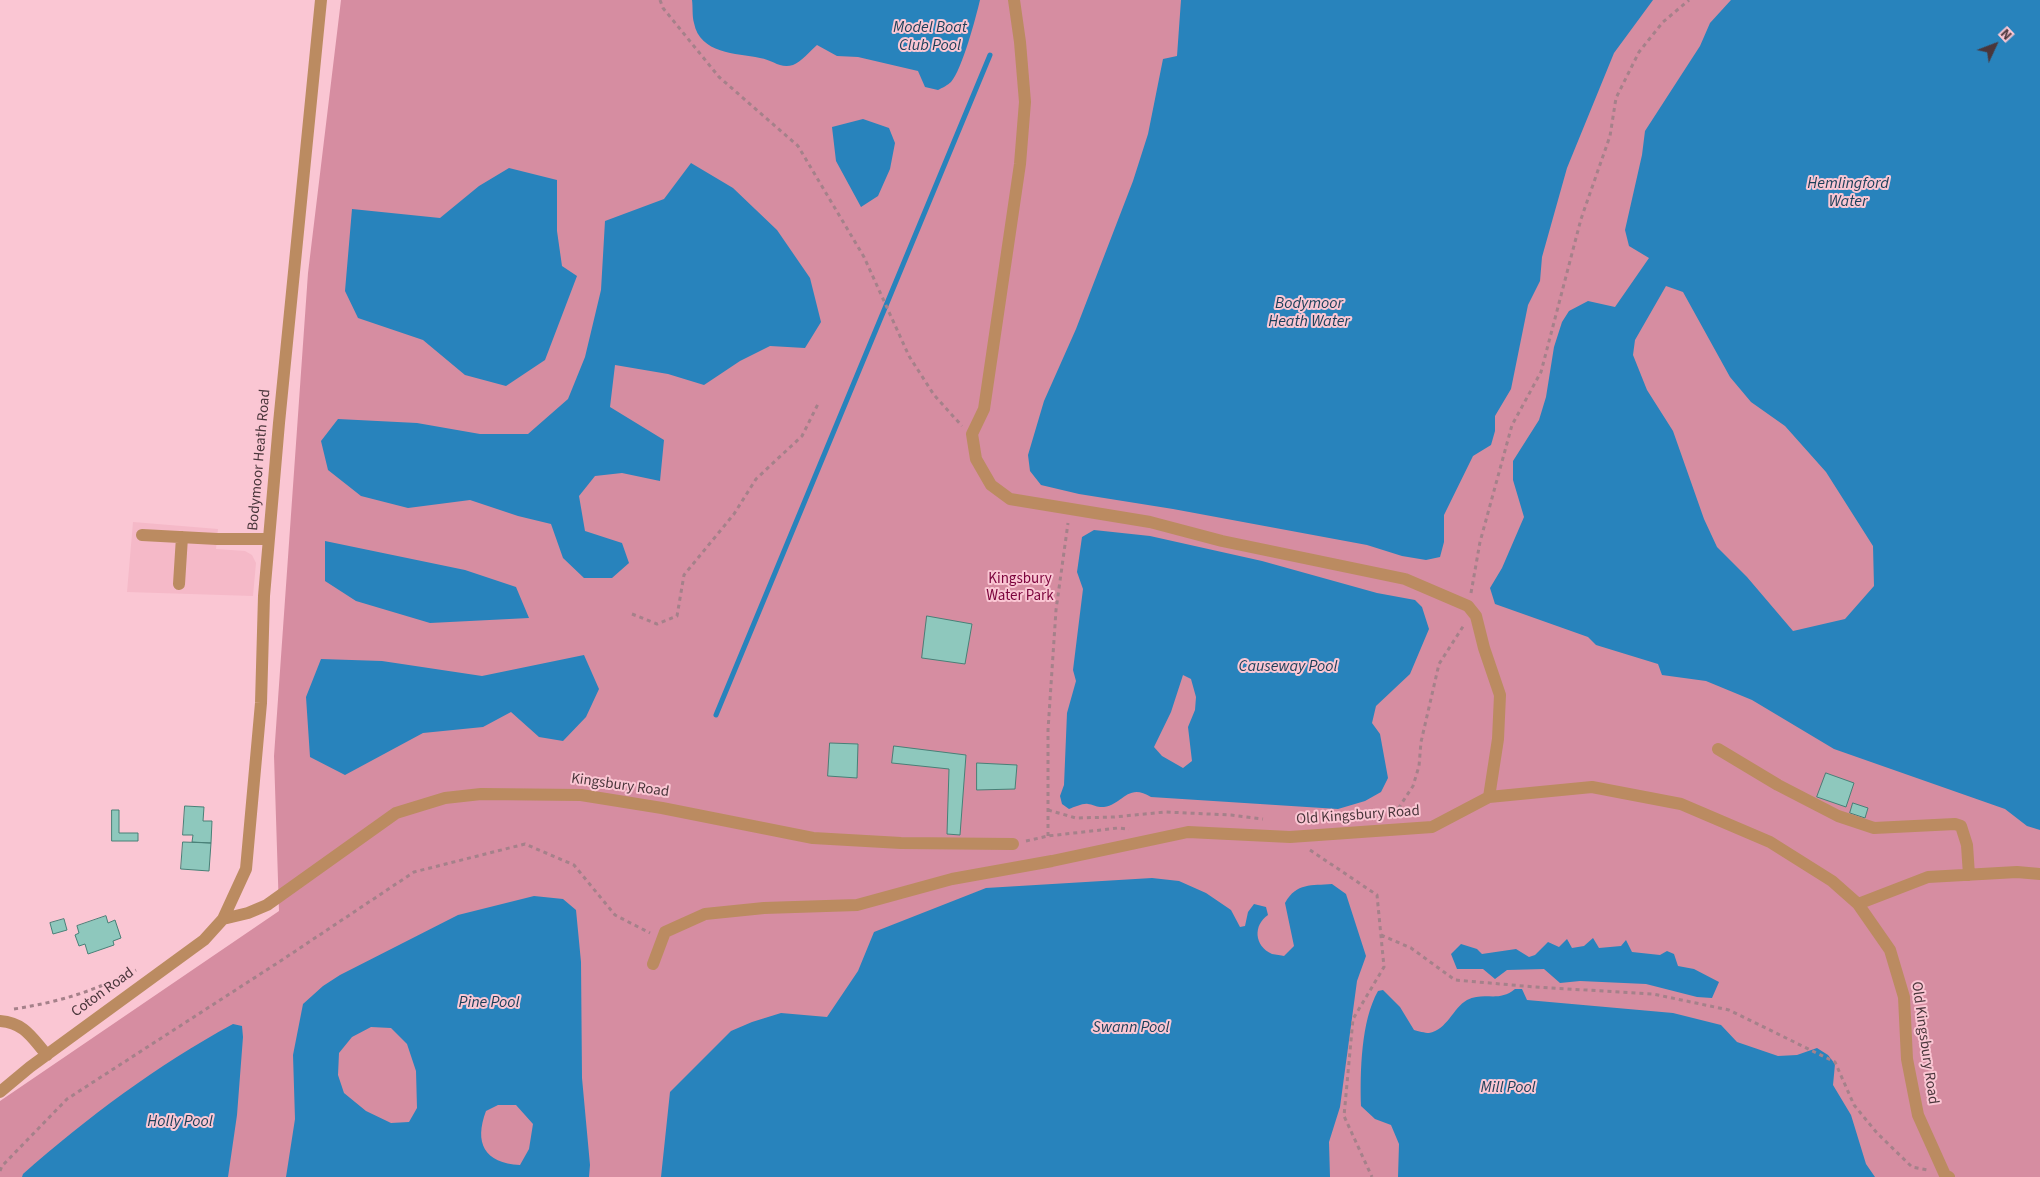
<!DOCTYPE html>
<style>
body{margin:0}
#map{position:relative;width:2040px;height:1177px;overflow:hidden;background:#fac6d3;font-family:"Source Sans 3",sans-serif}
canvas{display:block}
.north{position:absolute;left:1970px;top:20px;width:50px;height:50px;-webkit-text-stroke:4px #fac6d3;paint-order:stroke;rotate:47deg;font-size:14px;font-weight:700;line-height:20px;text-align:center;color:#4a363b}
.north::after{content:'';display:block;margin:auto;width:18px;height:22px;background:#4a363b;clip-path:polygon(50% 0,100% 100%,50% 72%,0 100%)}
</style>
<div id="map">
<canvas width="2040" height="1177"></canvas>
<div class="north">N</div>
</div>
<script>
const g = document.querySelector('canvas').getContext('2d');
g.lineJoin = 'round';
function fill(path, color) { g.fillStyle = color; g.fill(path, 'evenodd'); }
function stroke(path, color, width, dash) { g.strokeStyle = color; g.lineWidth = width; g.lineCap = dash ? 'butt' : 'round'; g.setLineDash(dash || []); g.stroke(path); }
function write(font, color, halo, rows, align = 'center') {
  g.font = font + ' "Source Sans 3",sans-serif'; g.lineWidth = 4; g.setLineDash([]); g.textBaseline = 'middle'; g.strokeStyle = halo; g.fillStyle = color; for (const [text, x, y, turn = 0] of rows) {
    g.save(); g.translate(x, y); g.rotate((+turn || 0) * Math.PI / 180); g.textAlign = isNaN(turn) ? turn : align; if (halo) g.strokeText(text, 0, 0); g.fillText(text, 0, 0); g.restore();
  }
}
fill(new Path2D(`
 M133,522L218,529L216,549L245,551L252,555L256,563L253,596L127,592Z`), '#f5b9c8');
fill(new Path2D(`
 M341,0H2040V1177H0V1101L279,911L274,756L308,273Z`), '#d68da1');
fill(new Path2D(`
 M692,0H980C976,17 962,70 951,82C948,85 942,88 938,90L925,87L918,71L858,57L837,56L817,45C810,51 801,62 793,65C780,69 773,60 760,58C736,53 700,54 694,23C692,16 693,7 692,0Z
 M1181,0H1653L1614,53L1567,168L1542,257L1540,281L1528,305L1511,389L1495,416V431L1491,445L1473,456L1444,515V542L1440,557L1426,560L1402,556L1367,545L1173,509L1079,494L1041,485L1030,471L1028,455L1044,401L1076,329L1133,181L1148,134L1163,59L1177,56Z
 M1731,0H2040V830L2027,826L2005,809L1834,749L1752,700L1706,681L1662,675L1658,664L1596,645L1588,637L1495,604L1490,588L1502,568L1524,517L1513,480V461L1539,420L1546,397L1554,347L1562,322L1569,311L1588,301L1615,307L1649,258L1629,246L1625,230L1642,155L1645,131L1700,46L1710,23ZM1666,286L1683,292L1730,377L1751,402L1785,426L1826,472L1873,546L1874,586L1845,619L1793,631L1747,577L1717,547L1704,519L1673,431L1647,390L1633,355L1635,340Z
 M863,119L889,128L895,143L890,169L878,196L861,207L836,161L832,127Z
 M691,163L733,188L777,230L810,278L821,322L805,348L770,346L740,361L704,385L668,374L615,365L610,407L664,440L660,481L622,473L595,476L579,496L585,531L622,543L629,563L612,578H584L563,558L551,524L518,516L470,500L408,508L361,496L328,470L321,441L338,419L417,423L480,434H528L568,399L585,357L601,290L605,221L664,199Z
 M509,168L557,180V231L562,266L577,276L545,360L506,386L465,375L423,340L358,318L345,291L352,209L440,218L479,186Z
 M1094,530L1150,536L1262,561L1377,593L1415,600L1422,607L1429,629L1410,674L1376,706L1372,723L1380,734L1388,778L1381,792L1365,801L1338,809L1151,797C1126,781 1122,808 1100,807C1096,807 1092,804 1088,804C1083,803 1075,807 1069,809L1062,804L1060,796L1064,785L1067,713L1076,681L1073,670L1083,589L1077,572L1082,537ZM1183,675L1191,679L1196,697L1195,710L1188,727L1192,761L1183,768L1162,756L1154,747L1171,712Z
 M325,541L465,570L516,587L529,618L430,623L356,601L325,581Z
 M584,655L599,689L586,717L563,741L539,737L511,712L483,727L423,733L345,775L310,757L306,697L321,659L382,661L482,676Z
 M1152,878L1179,881L1206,893L1231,910L1240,927L1245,926L1248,912L1254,904L1266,907L1268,915C1253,925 1254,946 1272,954C1276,955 1281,955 1284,956L1294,946L1285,903C1297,882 1311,886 1332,884L1346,894L1366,956L1357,981L1340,1107L1329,1142L1330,1177H661L670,1092L731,1031L752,1022L781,1013L827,1017L858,971L874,932L986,888Z
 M534,896L563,899L576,910L581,962L582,1078L590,1165L589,1177H286L295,1119L293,1055L303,1004L323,986L340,975L458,915ZM371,1027L391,1028L407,1044L416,1071L417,1108L409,1122L391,1123L366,1111L344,1093L338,1075L339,1053L352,1037ZM498,1105H516L533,1124L529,1149L520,1165C484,1163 474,1143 486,1111Z
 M1593,938L1599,948L1621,946L1626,940L1632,952L1660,955L1667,951L1674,954L1678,966L1694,969L1719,982L1712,998L1697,997L1646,984L1580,981L1560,983L1544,969L1507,970L1495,979L1483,969H1457L1451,954L1461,944L1477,949L1482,954L1516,949L1529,957L1535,955L1548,942L1559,947L1567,939L1572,948L1584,946Z
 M1515,989H1522L1527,1000L1673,1013L1721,1025L1737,1042L1778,1056L1797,1055L1817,1048L1828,1055L1835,1064L1833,1085L1851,1115L1866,1164L1875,1177H1398L1399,1144L1391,1125L1375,1119L1361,1106C1360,1072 1361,1021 1378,991L1383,990L1400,1007L1414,1030C1418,1031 1425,1033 1429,1033C1447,1030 1453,1008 1467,1000C1485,991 1498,1003 1515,989Z
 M233,1024L242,1026L243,1037L237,1115L228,1177H22L23,1174C88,1117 157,1065 233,1024Z`), '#2883bc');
stroke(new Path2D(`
 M716,715L990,55`), '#2883bc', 5);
const building = new Path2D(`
 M927,616L972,624L965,664L922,658Z
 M830,743L858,744L857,778L828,776Z
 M894,746L966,755L960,835L947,834L949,769L892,763Z
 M977,763L1017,765L1015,789L977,790Z
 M1826,773L1854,783L1846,807L1817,797Z
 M1853,803L1868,808L1865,818L1850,813Z
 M185,806L204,807L203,821H212L211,843L192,842L193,835H183Z
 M112,810H119V833H138V841H112Z
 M183,842L211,843L209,871L181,869Z
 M106,916L108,923L115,920L121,938L113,941L114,945L88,954L85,944L79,946L75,935L79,933L77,926Z
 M64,919L67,930L53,934L50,923Z`);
fill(building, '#8ec8bd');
stroke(building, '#488077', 1);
stroke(new Path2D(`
 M660,0L663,8L719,77L798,146L864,257L909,356L934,395L962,426
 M1471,593L1480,542L1512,425L1541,372L1581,219L1610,136L1616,98L1639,52L1663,22L1689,0
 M632,614L657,624L677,616L684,575L734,514L756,479L802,436L818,404
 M1048,810L1076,818L1114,817L1165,812L1231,815L1263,819
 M1394,815L1413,786L1419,766L1421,742L1439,664L1464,625
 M1048,836V730L1056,610L1068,523
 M1026,841L1048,836L1118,828L1129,829
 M1310,850L1377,895L1384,967L1353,1019L1344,1116L1372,1177
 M1381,935L1411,948L1455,980L1535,987L1653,994L1729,1010L1835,1062L1854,1105L1877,1133L1912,1167L1928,1170
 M14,1009C60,1002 94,991 136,970
 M0,1171L2,1166L67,1099L282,960L414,872L525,844L574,865L615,915L650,933`), '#a5818a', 3, [4, 4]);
stroke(new Path2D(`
 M1014,0L1020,42L1025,102L1020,164L984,409L972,434L976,459L991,485L1010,499L1150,522L1222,541L1405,579L1468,606L1476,616L1484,648L1500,695L1498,739L1489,797
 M142,535L217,539H269
 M179,584L182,537
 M1718,749L1778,785L1838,816L1874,828L1955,824L1961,826L1967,845L1969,875
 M1858,904L1928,877L2017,872L2040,874
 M223,919L248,913L267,905L396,813L445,798L481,794L581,795L662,808L813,838L901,843L1013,844
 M653,964L665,932L705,914L764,908L857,905L952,879L1052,861L1188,832L1290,837L1432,827L1489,797L1592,787L1681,804L1770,842L1832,881L1858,904L1890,950L1904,997L1907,1059L1918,1115L1945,1175L1949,1177
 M0,1021C25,1023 32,1038 47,1055
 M0,1092L30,1067L204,940L223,919L246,869L261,703L264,596L279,423L321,0`), '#bb8b61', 12);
write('15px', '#4a363b', '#fac6d3', [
 ["Bodymoor Heath Road",260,460,-85],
 ["Kingsbury Road",620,786,8],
 ["Old Kingsbury Road",1358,816,-4],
 ["Coton Road",103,993,-36],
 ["Old Kingsbury Road",1924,1043,82]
]);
write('15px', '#7b033c', '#fac6d3', [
 ["Kingsbury",1020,580],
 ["Water Park",1020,597]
]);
write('italic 16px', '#1b3f58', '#fac6d3', [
 ["Model Boat",930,28],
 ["Club Pool",930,46],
 ["Hemlingford",1848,184],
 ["Water",1848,202],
 ["Bodymoor",1309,304],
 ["Heath Water",1309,322],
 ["Causeway Pool",1288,667],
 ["Pine Pool",489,1003],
 ["Swann Pool",1131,1028],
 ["Mill Pool",1508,1088],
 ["Holly Pool",180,1122]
]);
</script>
